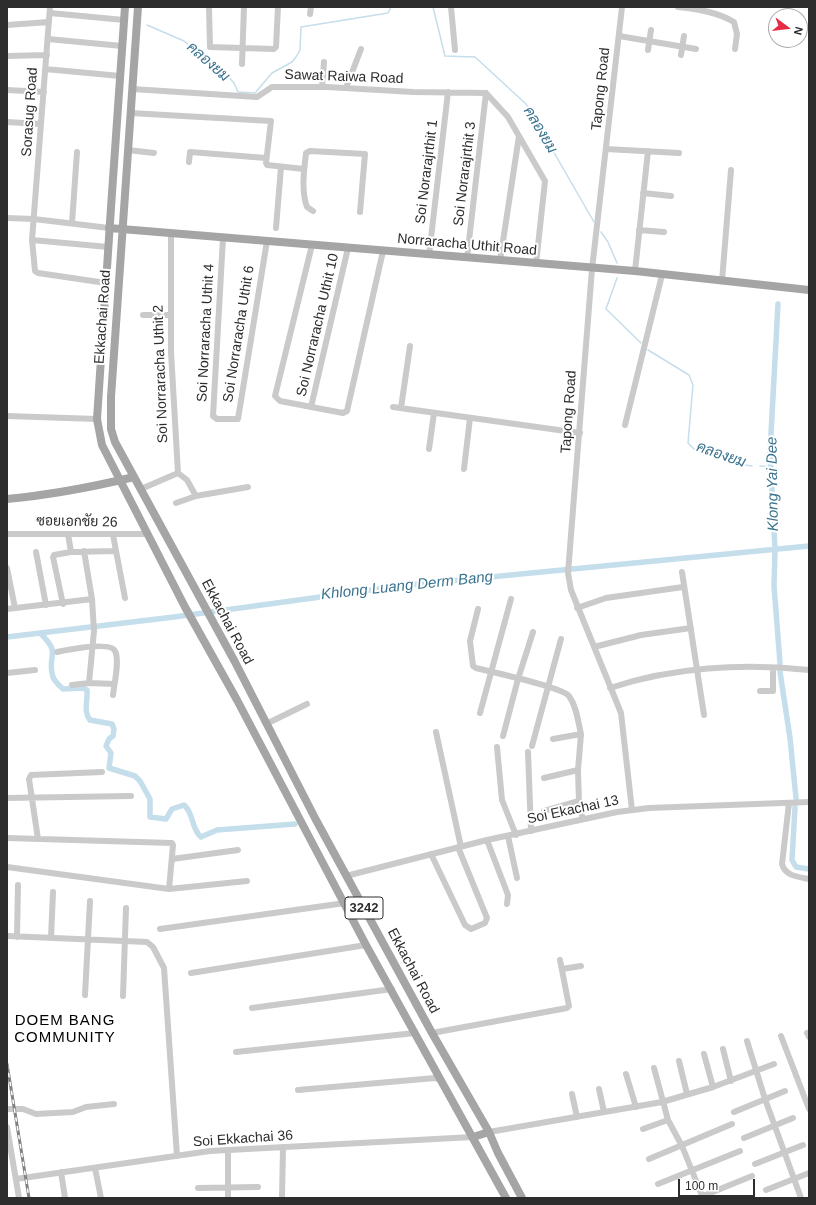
<!DOCTYPE html>
<meta charset="utf-8">
<style>
body{margin:0}
#map{position:relative;width:816px;height:1205px;overflow:hidden;background:#fff;font-family:Helvetica,sans-serif}
canvas{display:block}
.frame{position:absolute;inset:0;border:8px solid #2d2d2d;pointer-events:none}
.north{position:absolute;left:768px;top:8px;width:40px;height:40px;box-sizing:border-box;background:#fff;border:1px solid #ababab;border-radius:50%;rotate:105deg;font-size:11px;font-weight:700;line-height:16px;text-align:center;color:#2d2d2d}
.north::after{content:'';display:block;margin:auto;width:14px;height:18px;background:#e72b44;clip-path:polygon(50% 0,100% 100%,50% 72%,0 100%)}
.scale{position:absolute;left:678px;top:1179px;width:77px;height:18px;box-sizing:border-box;border:2px solid #2d2d2d;border-top:0;padding-left:5px;font-size:12px;line-height:14px;white-space:nowrap;color:#2d2d2d;-webkit-text-stroke:3px #fff;paint-order:stroke}
</style>
<div id="map">
<canvas width="816" height="1205"></canvas>
<div class="frame"></div>
<div class="north">N</div>
<div class="scale">100 m</div>
</div>
<script>
const g = document.querySelector('canvas').getContext('2d');
g.lineJoin = 'round';
function stroke(path, color, width, dash) { g.strokeStyle = color; g.lineWidth = width; g.lineCap = dash ? 'butt' : 'round'; g.setLineDash(dash || []); g.stroke(path); }
function write(font, color, halo, rows, align = 'center') {
  g.font = font + ' Helvetica,Sarabun,sans-serif'; g.lineWidth = 4; g.setLineDash([]); g.textBaseline = 'middle'; g.strokeStyle = halo; g.fillStyle = color; for (const [text, x, y, turn = 0] of rows) {
    g.save(); g.translate(x, y); g.rotate((+turn || 0) * Math.PI / 180); g.textAlign = isNaN(turn) ? turn : align; if (halo) g.strokeText(text, 0, 0); g.fillText(text, 0, 0); g.restore();
  }
}
stroke(new Path2D(`
 M433,7L445,56L475,57L526,104L594,222
 M147,25L184,41L212,66L227,75L234,83L238,92L255,93L272,73L292,62L296,57L300,50L301,27L388,13L391,7
 M601,232L608,242L617,263
 M617,278L606,309L641,343
 M648,350L689,375L693,385L688,443L694,449L745,465L752,466
 M760,466L771,467`), '#c5deeb', 1.5);
stroke(new Path2D(`
 M778,304L770,452L775,549L774,586L780,663
 M40,633C63,655 46,654 53,677C54,681 60,686 63,689L83,688L87,690C88,701 83,711 90,720L112,724L114,729L113,736L109,739L106,746L111,753L109,768L135,776L140,781L150,799V817L166,819L172,809L184,805C194,813 191,829 201,837L217,830L295,824
 M7,637L174,617L408,585L809,546
 M780,672L790,738L796,798
 M795,807L792,860L796,867L809,869`), '#c5deeb', 5.5);
stroke(new Path2D(`
 M50,7L32,240L35,271L38,273L106,283
 M209,7L210,47L274,49L276,47L278,7
 M451,7L455,50
 M622,7L592,269L568,573L571,590L621,713L632,810
 M678,7C697,9 717,12 734,22L737,34L735,49
 M50,13L124,20
 M310,14L311,7
 M7,25L49,22
 M619,36L696,49
 M48,39L122,46
 M648,50L651,30
 M681,55L684,36
 M7,56L47,55
 M242,64L244,7
 M45,69L120,76
 M322,87L324,62
 M346,88L361,49
 M132,89L257,97L272,87H327L413,92L486,93
 M7,90L44,92
 M486,93L508,117L545,181L536,264
 M130,113L271,121L266,163L267,165L304,169
 M7,122L41,124
 M606,149L679,153
 M128,150L154,153
 M189,162L190,152L266,158
 M643,193L671,196
 M313,211L307,207C301,191 304,170 306,153L310,151L365,154L360,212
 M7,218L34,219L109,228
 M72,223L77,152
 M276,228L281,167
 M639,230L664,232
 M223,238L213,416L217,419H238L267,241
 M32,240L108,247
 M312,245L275,396L280,401L343,413L347,411L383,251
 M429,255L448,92
 M467,258L486,93
 M500,261L519,136
 M635,271L648,151
 M722,281L731,170
 M143,315H170
 M311,407L348,248
 M393,407L580,433
 M401,408L410,346
 M7,416L97,419
 M625,425L662,275
 M429,449L434,413
 M464,469L470,418
 M178,473L187,480L196,496
 M141,489L178,473L171,352V233
 M176,503L196,496L248,487
 M7,534H147
 M113,535L125,598
 M84,551L92,599
 M36,552L46,605
 M71,552L116,551
 M7,568L15,608
 M682,572L704,715
 M63,604L53,557L54,555L71,552L68,534
 M577,608L606,598L683,587
 M7,609L92,599L94,631L89,683
 M478,609L470,641L473,666L476,668C491,672 562,687 569,696C577,707 578,722 581,734
 M594,647L641,635L691,628
 M57,652C67,650 110,641 115,651C120,660 114,685 113,695
 M7,673L35,670
 M72,685L89,683L114,684
 M610,688C672,667 743,663 809,670
 M760,691H773V668
 M480,713L511,599
 M266,724L307,704
 M436,732L461,847
 M503,736L518,679L533,632
 M553,739L581,734L578,770L579,803
 M532,746L561,639
 M497,747L502,800L516,835
 M528,752L531,831
 M544,778L578,770
 M7,798L131,796
 M789,803L782,864C785,876 798,877 809,879
 M580,809L583,819
 M544,811L579,801
 M508,836L517,878
 M7,838L172,843L173,845L169,889
 M38,839L29,779L31,775L102,772
 M487,840L508,895L507,904
 M431,854L465,925L471,929L485,923L487,918L458,847
 M172,859L238,850
 M7,867L169,889L247,881
 M346,876L487,840L617,812L649,808L809,802
 M160,929L345,903
 M8,936L147,942L153,947L164,968L177,1156
 M17,937L18,885
 M51,938L53,892
 M562,969L581,966
 M191,973L366,945
 M85,995L90,901
 M123,996L126,908
 M252,1008L392,989
 M432,1033L567,1008L569,1006L560,960
 M807,1033L809,1037
 M781,1036L809,1109
 M747,1041L765,1099L801,1198
 M723,1049L731,1081
 M236,1052L415,1033
 M704,1054L713,1087
 M679,1061L687,1094
 M654,1068L668,1120L682,1146L703,1198
 M626,1074L636,1107
 M599,1089L604,1112
 M298,1090L435,1078L441,1080
 M572,1094L577,1117
 M7,1109H23L36,1114L73,1112L86,1107L114,1104
 M734,1112L785,1091
 M7,1127L19,1198
 M643,1129L668,1120
 M489,1132L662,1102L713,1087L774,1064
 M744,1138L793,1118
 M228,1150V1198
 M649,1159L732,1124
 M755,1164L803,1145
 M95,1168L101,1198
 M61,1172L65,1198
 M16,1179L210,1151L473,1137
 M658,1184L740,1151
 M198,1188L258,1187
 M766,1190L809,1173
 M282,1198L283,1147
 M698,1198L752,1176`), '#cacaca', 6);
stroke(new Path2D(`
 M125,7C115,144 106,282 97,419L102,445L185,607L237,700L366,945L506,1198
 M138,7L111,397V429L115,442L235,662L316,820L432,1033L489,1132L498,1153L522,1198
 M109,228L635,271L809,290
 M7,499C50,495 92,487 134,477
 M473,1137L489,1132`), '#a5a5a5', 8);
const rail = new Path2D(`
 M7,1064L29,1198`);
stroke(rail, '#828282', 3);
stroke(rail, '#fff', 1.5, [4.5]);
for (const [x, y, w] of [
 [364,908,38]
]) { const box = new Path2D(); box.roundRect(x - w / 2, y - 11, w, 22, 3); g.fillStyle = '#fff'; g.fill(box); stroke(box, '#2d2d2d', 1); }
write('bold 13px', '#2d2d2d', null, [
 ["3242",364,908]
]);
write('14px', '#2d2d2d', '#fff', [
 ["Sawat Raiwa Road",344,77,2],
 ["Tapong Road",601,89,-84],
 ["Sorasug Road",30,112,-86],
 ["Soi Norarajrthit 1",427,172,-83],
 ["Soi Norarajrthit 3",465,174,-83],
 ["Norraracha Uthit Road",467,245,5],
 ["Ekkachai Road",103,317,-86],
 ["Soi Norraracha Uthit 10",318,325,-77],
 ["Soi Norraracha Uthit 4",206,333,-87],
 ["Soi Norraracha Uthit 6",239,334,-81],
 ["Soi Norraracha Uthit 2",161,374,-92],
 ["Tapong Road",569,412,-86],
 ["ซอยเอกชัย 26",77,522,1],
 ["Ekkachai Road",227,622,62],
 ["Soi Ekachai 13",573,810,-12],
 ["Ekkachai Road",413,971,62],
 ["Soi Ekkachai 36",243,1139,-4]
]);
write('italic 15px', '#3a738f', '#fff', [
 ["คลองยม",208,62,41],
 ["คลองยม",540,130,59],
 ["คลองยม",721,455,19],
 ["Klong Yai Dee",773,484,-91],
 ["Khlong Luang Derm Bang",407,586,-6]
]);
g.letterSpacing = '1px';
write('15px', '#000', '#fff', [
 ["DOEM BANG",65,1021],
 ["COMMUNITY",65,1038]
]);
g.letterSpacing = '0px';
</script>
